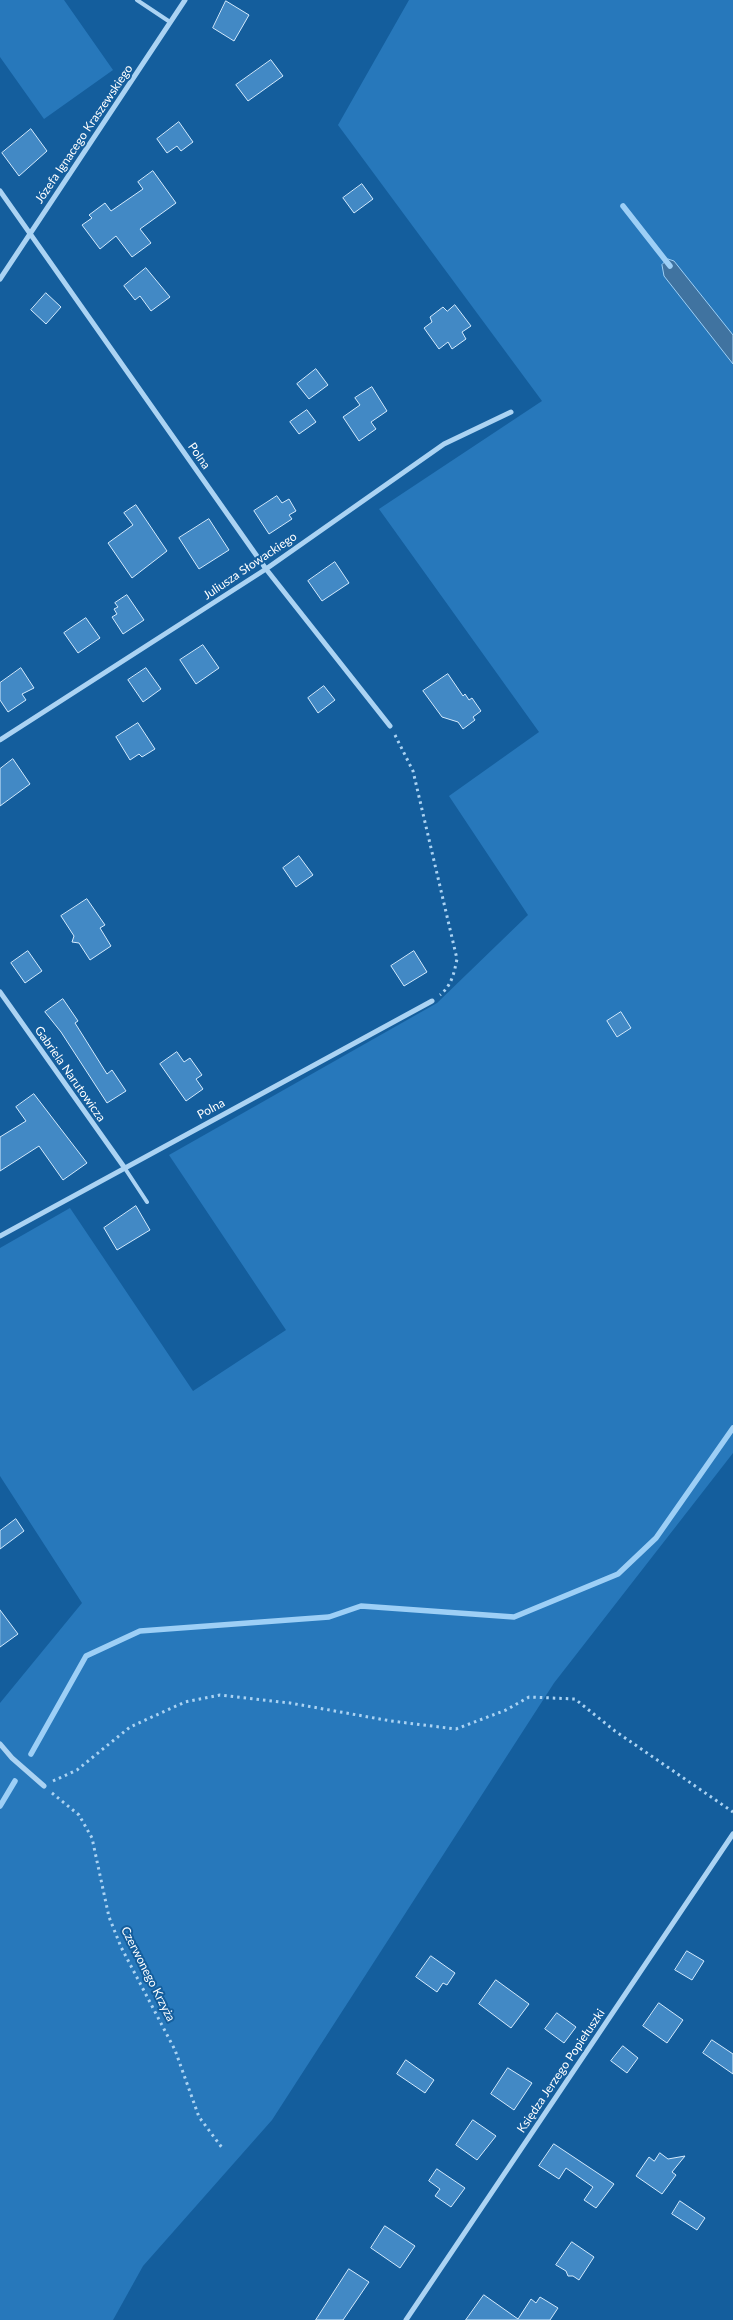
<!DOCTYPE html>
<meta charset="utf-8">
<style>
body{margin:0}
canvas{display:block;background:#145e9d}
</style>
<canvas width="733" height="2320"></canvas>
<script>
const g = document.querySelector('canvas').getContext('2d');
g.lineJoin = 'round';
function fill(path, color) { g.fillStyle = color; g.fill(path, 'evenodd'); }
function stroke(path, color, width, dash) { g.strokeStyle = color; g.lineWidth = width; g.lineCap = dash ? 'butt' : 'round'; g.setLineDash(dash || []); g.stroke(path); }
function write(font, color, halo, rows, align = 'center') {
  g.font = font + ' Lato,sans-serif'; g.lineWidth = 4; g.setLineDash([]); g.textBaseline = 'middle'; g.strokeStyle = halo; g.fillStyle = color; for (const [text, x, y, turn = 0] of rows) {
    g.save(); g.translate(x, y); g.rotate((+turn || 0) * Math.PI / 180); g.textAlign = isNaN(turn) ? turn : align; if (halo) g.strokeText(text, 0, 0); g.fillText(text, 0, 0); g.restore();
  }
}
fill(new Path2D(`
 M0,0H64L113,70L44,119L0,57Z
 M409,0H733V1453L554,1683L272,2120L143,2266L113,2320H0V1703L82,1603L0,1476V1248L70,1208L193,1391L286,1330L169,1155L437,1003L528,915L449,796L539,732L379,509L542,401L338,125Z`), '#2778bb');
const water = new Path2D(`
 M668,259L674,261L733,335V364L664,276L662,265Z`);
fill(water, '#4073a0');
stroke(water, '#9dcff6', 1);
stroke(new Path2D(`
 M623,206L670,266
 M31,1754L86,1656L140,1631L329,1617L361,1606L514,1617L618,1574L656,1538L733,1428
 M0,1806L15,1781`), '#9dcff6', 5.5);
const building = new Path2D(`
 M226,1L249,15L234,41L213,28Z
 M271,60L283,76L248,101L236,85Z
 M179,122L193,142L181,151L177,146L167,153L157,139Z
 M31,129L47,151L19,176L2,153Z
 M153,171L176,203L140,229L151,243L132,257L116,236L100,249L82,225L92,218L89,215L105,203L111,211L143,189L138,182Z
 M362,184L373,199L354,213L343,198Z
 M146,268L170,297L151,311L140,296L135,300L124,286Z
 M46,293L61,307L46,324L31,310Z
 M455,305L471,326L462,332L466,339L452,349L448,342L439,349L424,328L432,322L430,317L443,307L447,311Z
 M316,369L328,385L309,399L297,384Z
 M372,387L387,411L371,422L376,429L359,441L343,417L360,405L355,398Z
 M307,410L316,422L299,434L290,422Z
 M277,496L282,503L289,499L296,511L289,515L292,519L269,534L254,511Z
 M136,505L167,551L132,578L108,543L133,525L124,513Z
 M209,519L229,550L199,569L179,538Z
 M335,562L349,583L322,601L308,581Z
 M127,595L144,620L123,634L112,617L117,614L114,609L118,607L115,603Z
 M86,618L100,638L78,653L64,633Z
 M203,645L219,668L196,684L180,660Z
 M21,668L34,688L22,694L26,700L8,712L0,700V683Z
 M146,668L161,689L143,702L128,680Z
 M448,674L463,696L465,694L469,700L472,698L481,711L473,717L475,720L463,729L458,722L442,717L423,691Z
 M324,686L335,700L318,713L308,698Z
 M138,723L155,749L142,757L139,754L130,760L116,737Z
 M13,759L30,784L0,806V769Z
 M299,856L313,875L296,887L283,868Z
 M87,899L105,925L100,928L111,946L90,960L79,943L72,942L74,936L61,916Z
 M28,951L42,971L25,983L11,963Z
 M414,951L427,972L404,986L391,966Z
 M63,999L78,1021L75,1023L107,1074L112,1070L126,1091L107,1103L61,1032L45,1012Z
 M621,1012L631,1028L617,1037L607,1021Z
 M177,1052L184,1062L190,1058L202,1075L196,1079L203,1089L186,1101L160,1064Z
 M34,1094L87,1163L63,1180L39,1146L0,1171V1137L26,1121L16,1107Z
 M136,1206L150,1230L117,1250L104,1228Z
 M16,1519L24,1531L0,1549V1531Z
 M0,1610L18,1634L0,1647Z
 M687,1951L704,1961L692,1980L675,1970Z
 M431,1956L455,1973L447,1985L443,1983L437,1992L416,1977Z
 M496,1980L529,2004L511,2028L479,2004Z
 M659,2003L683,2020L667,2043L643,2026Z
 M557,2013L576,2027L564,2043L545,2029Z
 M712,2040L733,2054V2074L703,2053Z
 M623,2046L638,2058L627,2073L611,2061Z
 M406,2060L434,2080L425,2093L397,2074Z
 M508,2068L532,2083L514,2110L491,2094Z
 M473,2120L496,2136L477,2160L456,2145Z
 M554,2144L614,2184L596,2208L584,2200L593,2187L566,2168L559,2179L539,2166Z
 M660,2153L668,2159L685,2156L672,2172L676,2175L662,2194L636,2176L649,2157L654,2161Z
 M437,2169L465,2188L451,2207L435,2196L440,2189L429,2181Z
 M680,2201L705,2218L697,2230L672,2214Z
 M385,2226L415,2246L400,2268L371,2248Z
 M572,2242L594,2257L579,2280L573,2276H568L566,2271L556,2265Z
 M349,2269L369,2282L343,2320H316Z
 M484,2295L518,2319L531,2299L536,2303L540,2297L558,2308L550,2320H466Z`);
fill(building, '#4289c5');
stroke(building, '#d3eafd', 1);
stroke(new Path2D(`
 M395,735L413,771L457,959C454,973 452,985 440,995
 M53,1781L77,1770L130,1727L185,1702L220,1695L290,1703L391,1721L456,1729L506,1710L529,1697L575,1699L615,1731L733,1812
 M52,1793L79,1815L92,1838L109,1917L121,1947L175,2050L199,2117L223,2149`), '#abd3f3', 3, [2.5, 4]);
stroke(new Path2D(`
 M137,0L170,22
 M124,1167L147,1202`), '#abd3f3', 4);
stroke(new Path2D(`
 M0,191L266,569L390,726
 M0,279L185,0
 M0,740L266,569L444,444L511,412
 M0,992L124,1167
 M0,1236L432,1001
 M0,1744L12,1758L44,1786
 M406,2320L733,1834`), '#abd3f3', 5);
write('12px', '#fff', '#145e9d', [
 ["Józefa Ignacego Kraszewskiego",84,134,-56],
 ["Polna",199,456,55],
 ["Juliusza Słowackiego",250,566,-34],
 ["Gabriela Narutowicza",70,1074,55],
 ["Polna",211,1109,-28],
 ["Czerwonego Krzyża",148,1974,63],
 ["Księdza Jerzego Popiełuszki",561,2071,-56]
]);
</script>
